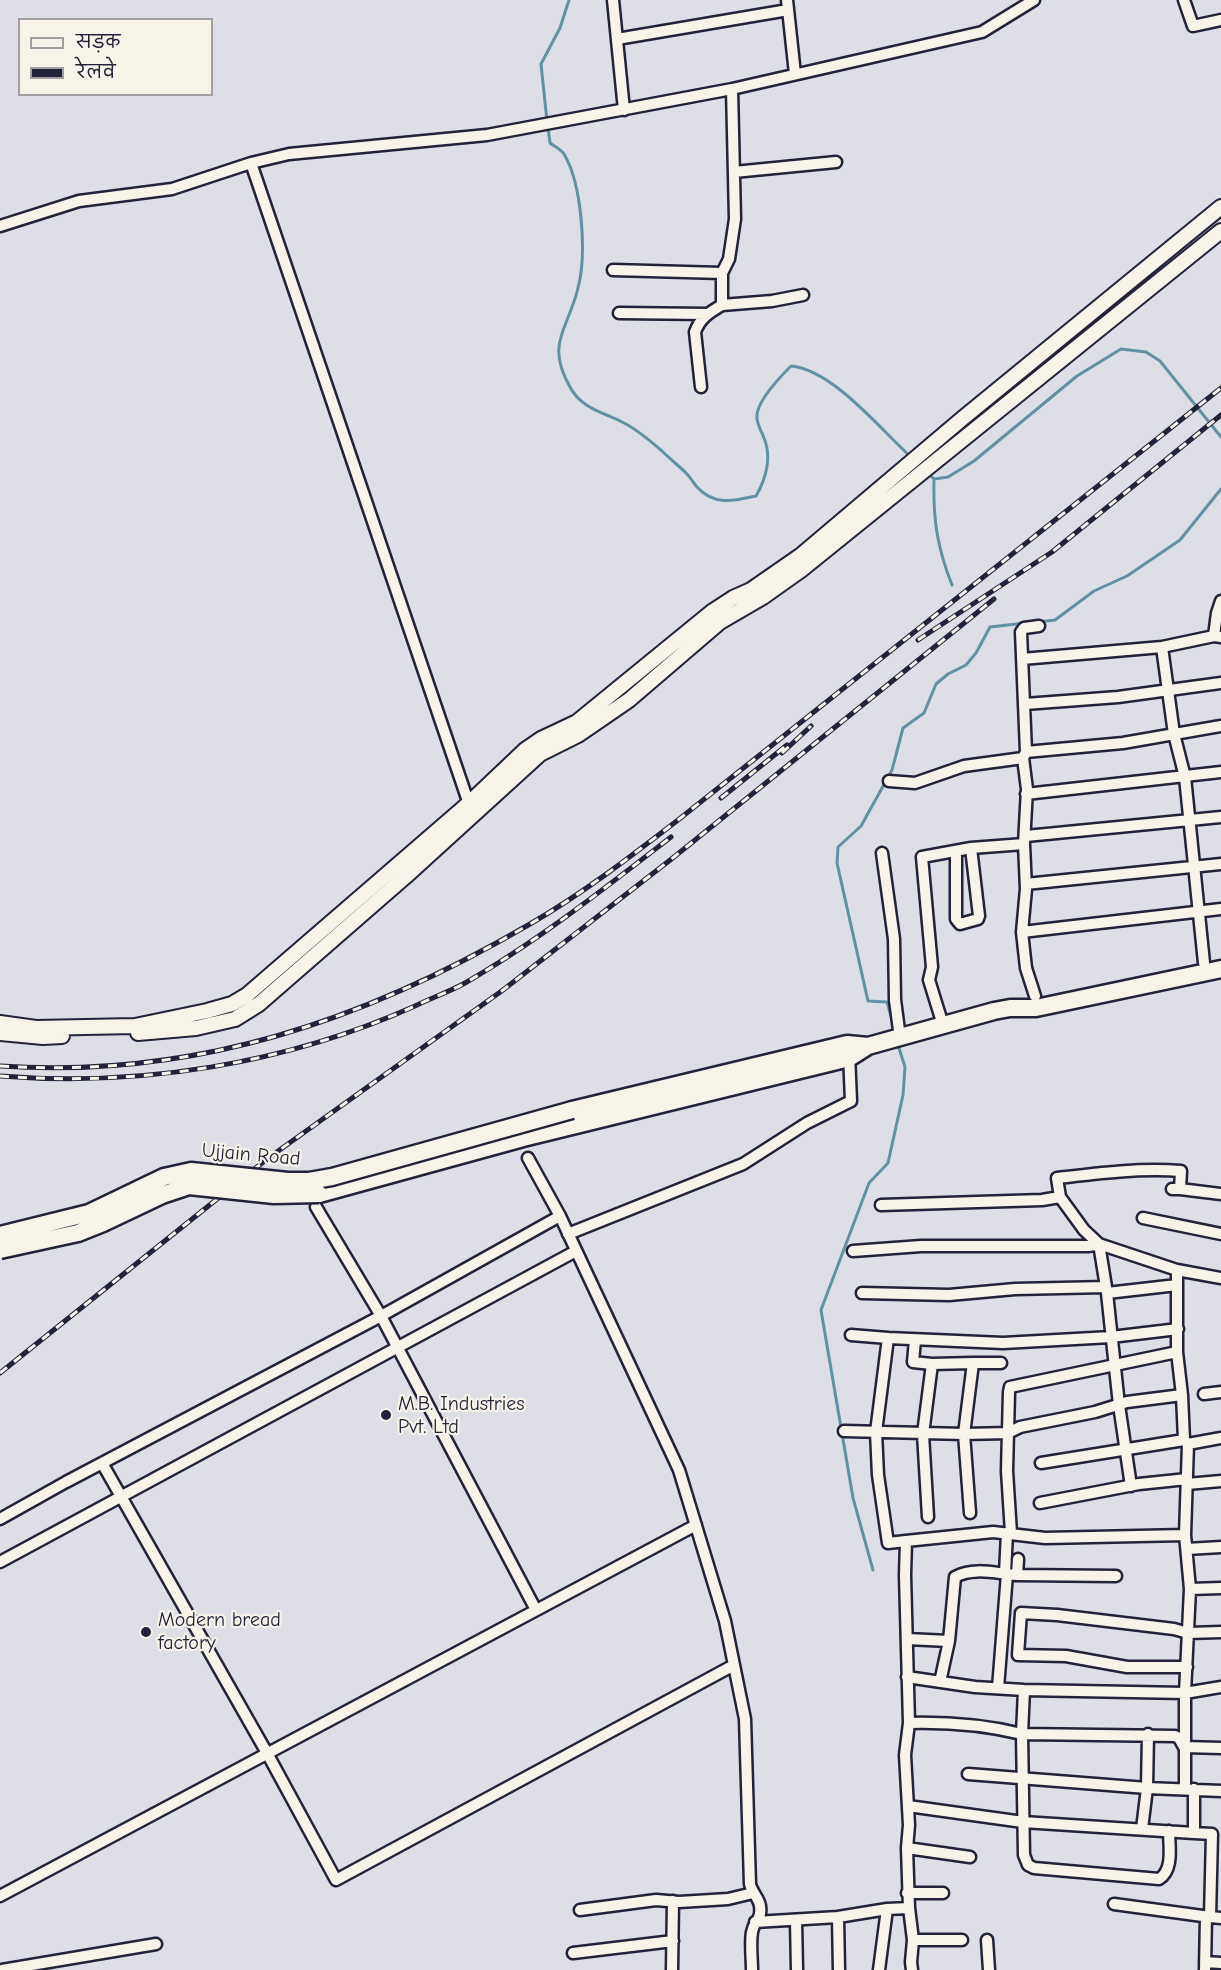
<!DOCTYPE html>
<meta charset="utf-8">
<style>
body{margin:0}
#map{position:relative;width:1221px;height:1970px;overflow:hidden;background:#dedfe6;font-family:"Comic Neue","Playpen Sans Deva",sans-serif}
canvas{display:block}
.legend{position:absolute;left:18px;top:18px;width:195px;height:78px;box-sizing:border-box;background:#f7f3e8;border:2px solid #a29fa3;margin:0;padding:8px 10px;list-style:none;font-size:18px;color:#22223b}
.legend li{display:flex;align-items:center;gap:12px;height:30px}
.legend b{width:30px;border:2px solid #a29fa3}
</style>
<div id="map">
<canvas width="1221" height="1970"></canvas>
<ul class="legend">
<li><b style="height:8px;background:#f7f3e8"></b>सड़क</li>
<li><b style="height:8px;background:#22223b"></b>रेलवे</li>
</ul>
</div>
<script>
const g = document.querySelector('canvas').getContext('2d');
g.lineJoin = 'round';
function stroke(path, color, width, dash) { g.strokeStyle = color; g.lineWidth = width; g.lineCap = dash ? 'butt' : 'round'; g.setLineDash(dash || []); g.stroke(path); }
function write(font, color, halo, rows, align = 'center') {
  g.font = font + ' "Comic Neue",sans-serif'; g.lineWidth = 4.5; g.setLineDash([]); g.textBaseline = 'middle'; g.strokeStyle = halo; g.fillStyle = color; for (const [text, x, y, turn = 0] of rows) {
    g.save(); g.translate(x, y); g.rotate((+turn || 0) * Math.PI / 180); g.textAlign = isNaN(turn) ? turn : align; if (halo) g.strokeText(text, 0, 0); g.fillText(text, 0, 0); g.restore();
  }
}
stroke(new Path2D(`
 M547,121L541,64L560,28L569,0
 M548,127L550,143C554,146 561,149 564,154C582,184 587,254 578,288C568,330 545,343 570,387C581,408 602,412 622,422C637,429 649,440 662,451C670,459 678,465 686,473C690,477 693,482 697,487C714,506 734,501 756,496C766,479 772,457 764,438C762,432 756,423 757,416C757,401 780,377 791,366C833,370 880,429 911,457
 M929,474L934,479L948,477L974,461L1077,376L1121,349L1146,352L1160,361L1221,437
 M934,479C933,519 937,547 952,585
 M1038,622L1055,620L1094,591L1127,576L1180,540L1221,489
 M894,1027L887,1002L868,1001L837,863L838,847L861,826L892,770L903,728L924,713L936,684L948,674L966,665L976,653L990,627L1025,623
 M873,1570L853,1498L821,1310L869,1183L888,1163L903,1095L905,1067L898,1045`), '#6291a3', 3);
const street = new Path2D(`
 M613,0L624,110
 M787,0L795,74
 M1184,0L1193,26L1221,20
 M617,39L788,10
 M251,163L471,810
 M734,172L836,162
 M0,226L79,201L172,189L251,163L289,154L487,135L732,89L982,32L1034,0
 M613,270L722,273
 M722,305L772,301L803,295
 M619,313L708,314
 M701,387L695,332C700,318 710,312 722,305V273L729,259L735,219L732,89
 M1214,636L1217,613L1221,601
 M1162,647L1174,734L1185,777L1204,963
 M1022,659L1162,647L1214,636L1221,637
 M1025,704L1118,697L1221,683
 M1026,752L1123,743L1221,726
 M889,781L915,783L964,766L1023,758
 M1026,794L1221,772
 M1026,836L1221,817
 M956,851V919L960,924L978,919L979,916L971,848
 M882,853L894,939L895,1000L900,1038
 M1026,884L1221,864
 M1022,932L1221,909
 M1035,996L1026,968L1022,932L1026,889L1024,844L1027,789L1023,758L1026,752L1021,632L1024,628L1039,626
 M943,1025L929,980L932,967L922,857L971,848L1024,844
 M528,1158L560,1216L679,1470L725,1621L745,1719L750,1884C752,1893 759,1898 760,1906C762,1921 754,1920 752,1932C750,1944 752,1958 752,1970
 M1172,1189H1180L1181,1171C1140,1168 1099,1173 1057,1178L1060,1197L1084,1230L1099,1244L1177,1270L1221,1278
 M1180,1189L1221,1194
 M881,1205L1042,1200L1060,1197
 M316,1207L381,1316L536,1610
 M1143,1218L1221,1234
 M568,1234L743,1164L807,1123L851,1101L849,1054
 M853,1251L921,1246H1089L1099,1244L1107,1293L1119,1405L1131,1486
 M1177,1270V1352L1182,1395L1184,1440L1188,1444L1185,1535L1190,1589L1185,1693V1788
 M862,1293L949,1295L1015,1289L1106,1287
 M1107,1293L1177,1285
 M851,1335L888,1338
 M973,1363H1001
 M1204,1394L1221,1392
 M844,1431L964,1434L973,1363L932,1364L913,1362L915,1340
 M1188,1444L1221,1438
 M102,1463L267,1753L336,1880L734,1665
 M1041,1463L1184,1440
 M1187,1484L1221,1481
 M1040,1503L1139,1484L1187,1479
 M970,1513L964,1434L1008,1433L1020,1427L1095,1412L1127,1402L1182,1395
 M928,1517L923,1434L932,1364
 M0,1519L66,1482L381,1316L560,1216
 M1011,1533L1007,1471L1009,1392L1010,1387L1177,1352
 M906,1541L993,1532L1045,1538L1185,1535
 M1187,1549L1221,1547
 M1018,1559L1017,1575L1116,1576
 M0,1562L576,1251
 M1005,1573L1007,1533
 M1190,1589L1221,1588
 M907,1639L949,1641
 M1187,1667H1127L1066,1656L1018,1655L1021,1613L1057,1615L1174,1629L1188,1633L1221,1632
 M907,1677L975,1687L1024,1690L1185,1693L1221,1687
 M940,1682L949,1641L955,1577C970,1568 991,1572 1007,1574
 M998,1688L1007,1574L1017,1575
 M1024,1690L1022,1734L1175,1736L1179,1738L1184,1747L1221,1748
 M909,1723C947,1722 985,1725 1022,1734L1024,1855L1028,1865L1034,1868L1159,1879C1174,1870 1169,1846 1169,1831
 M968,1774L1147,1788L1221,1791
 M1194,1789V1833L1212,1834L1210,1917L1221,1918
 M908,1806L1023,1822L1194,1833
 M1142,1829L1147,1788L1148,1734
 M907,1848L970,1857
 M907,1893H943
 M0,1896L696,1525
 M1114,1904L1210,1917
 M909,1908L913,1940L911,1962L912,1970
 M580,1910L656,1900L679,1902L728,1899L753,1893
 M796,1920L797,1970
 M755,1922L838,1917
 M913,1940H962
 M987,1940L989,1970
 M573,1953L673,1941
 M1205,1962L1221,1963
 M2,1970L156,1944
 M672,1970L673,1901
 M839,1970L838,1917L887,1909
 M879,1970L887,1909L909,1908L907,1848L909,1825L905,1755L909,1723L905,1575L906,1541L888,1543L878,1475L876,1432L888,1338L1003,1343L1111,1337L1178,1329
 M1205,1970L1206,1916`);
const secondary = new Path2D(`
 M0,1023L36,1028L135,1026L207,1011L232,1004L247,995L468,804L525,750L541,739L577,722L713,611L733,598L751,590L800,556L963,418L1221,207
 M0,1033L43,1037L62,1036
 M138,1033L196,1028L235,1019L259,1004L406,876L540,754L578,735L629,700L720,622L763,597L801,570L1221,231`);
const primary = new Path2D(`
 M572,1110L847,1044L868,1046
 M319,1194L523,1138L849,1058L868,1046L994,1011L1010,1008H1036L1221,969`);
stroke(street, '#22223b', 15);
stroke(secondary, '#22223b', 18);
stroke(primary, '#22223b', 21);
stroke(street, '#f7f3e8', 10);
stroke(secondary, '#f7f3e8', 14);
stroke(primary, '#f7f3e8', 16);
const rail = new Path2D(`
 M918,640L1052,552L1221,415
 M782,753L811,726
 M721,798L787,745
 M0,1066C194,1079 364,1021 530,924C582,894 630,857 678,820L1221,388
 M0,1076C141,1087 286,1064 415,1006C431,998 449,992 465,983C538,941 605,888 671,837
 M0,1373L267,1159L503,990L674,857L994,599`);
stroke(rail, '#22223b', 5);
stroke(rail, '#f7f3e8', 3, [9]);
const primaryBridge = new Path2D(`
 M0,1235L89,1213L164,1177L191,1171L288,1181H309L332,1177L572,1110
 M0,1250L78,1233L103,1223L162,1195L189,1186L274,1195L319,1194`);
stroke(primaryBridge, '#22223b', 21, []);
stroke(primaryBridge, '#f7f3e8', 16);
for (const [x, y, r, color] of [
 [386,1415,6,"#22223b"],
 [146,1632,6,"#22223b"]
]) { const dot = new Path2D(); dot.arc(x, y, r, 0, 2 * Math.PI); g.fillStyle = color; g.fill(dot); stroke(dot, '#f7f3e8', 2); }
write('20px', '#22223b', '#f7f3e8', [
 ["Ujjain Road",251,1155,5]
]);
write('20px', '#22223b', '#f7f3e8', [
 ["M.B. Industries",398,1404],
 ["Pvt. Ltd",398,1427],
 ["Modern bread",158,1620],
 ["factory",158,1643]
], 'left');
</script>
